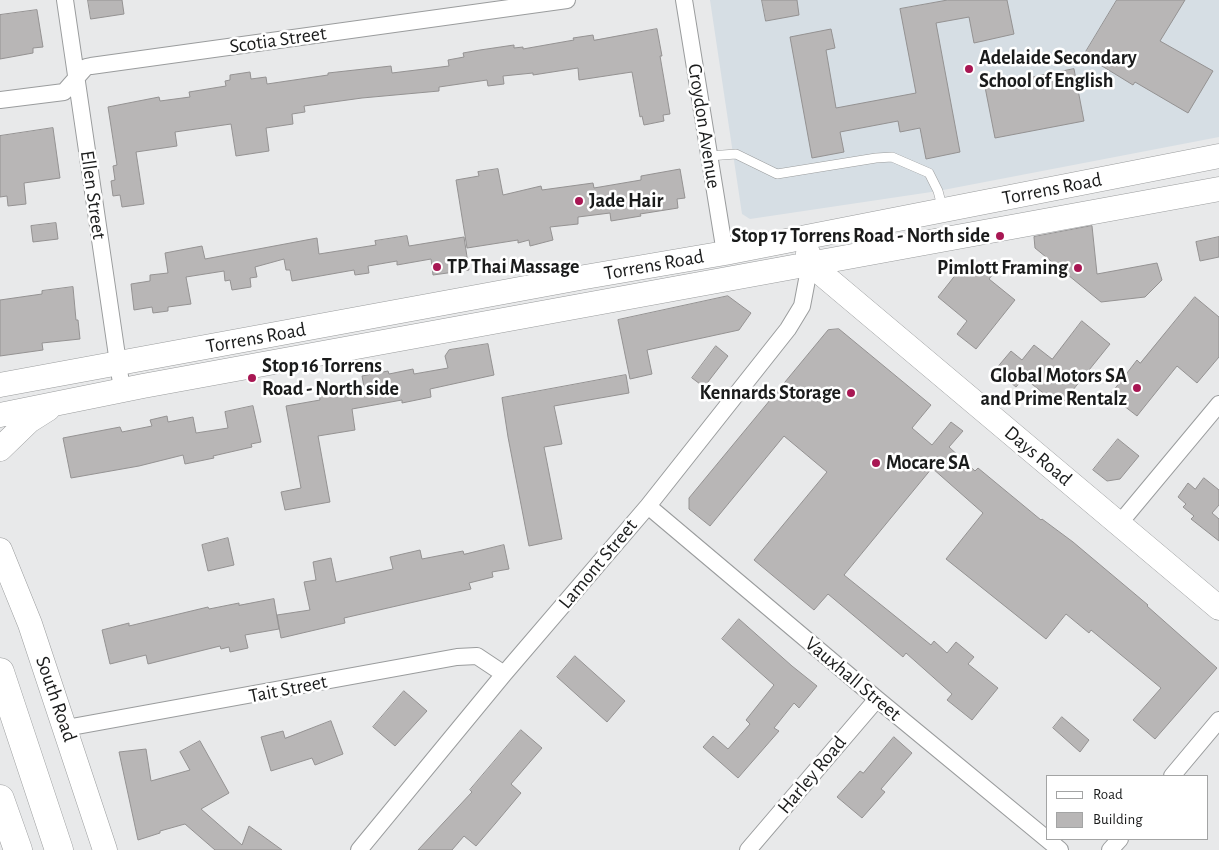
<!DOCTYPE html>
<style>
body{margin:0}
#map{position:relative;width:1219px;height:850px;overflow:hidden;background:#e8e9ea;font-family:"Alegreya Sans",sans-serif}
canvas{display:block}
.legend{position:absolute;left:1046px;top:775px;width:162px;height:65px;box-sizing:border-box;background:#fff;border:1px solid #a3a4a4;margin:0;padding:6px 9px;list-style:none;font-size:15px;color:#1a1b1b}
.legend li{display:flex;align-items:center;gap:10px;height:25px}
.legend b{width:25px;border:1px solid #a3a4a4}
</style>
<div id="map">
<canvas width="1219" height="850"></canvas>
<ul class="legend">
<li><b style="height:6px;background:#fff"></b>Road</li>
<li><b style="height:14px;background:#b8b6b6"></b>Building</li>
</ul>
</div>
<script>
const g = document.querySelector('canvas').getContext('2d');
g.lineJoin = 'round';
function fill(path, color) { g.fillStyle = color; g.fill(path, 'evenodd'); }
function stroke(path, color, width, dash) { g.strokeStyle = color; g.lineWidth = width; g.lineCap = dash ? 'butt' : 'round'; g.setLineDash(dash || []); g.stroke(path); }
function write(font, color, halo, rows, align = 'center') {
  g.font = font + ' "Alegreya Sans",sans-serif'; g.lineWidth = 5; g.setLineDash([]); g.textBaseline = 'middle'; g.strokeStyle = halo; g.fillStyle = color; for (const [text, x, y, turn = 0] of rows) {
    g.save(); g.translate(x, y); g.rotate((+turn || 0) * Math.PI / 180); g.textAlign = isNaN(turn) ? turn : align; if (halo) g.strokeText(text, 0, 0); g.fillText(text, 0, 0); g.restore();
  }
}
fill(new Path2D(`
 M710,0H1219V137L938,191L750,219L742,214Z`), '#d6dee4');
const building = new Path2D(`
 M88,0H122L124,14L91,19Z
 M762,0H797L799,15L766,21Z
 M948,0H1007L1014,34L974,43L969,17L936,23L960,152L926,159L920,128L900,132L898,121L840,132L844,152L812,158L790,37L831,29L835,48L826,50L836,108L916,93L900,9Z
 M1117,0H1185L1160,41L1213,71L1188,113L1135,82L1133,85L1084,55Z
 M37,10L43,47L33,48V53L0,59V15Z
 M657,29L662,56H660L670,114L663,115L664,121L644,125L642,116L640,117L632,72L579,80L578,68L533,75V73L503,76L504,84L488,86L487,80L439,87V91L362,98L304,106L305,112L292,114L293,124L266,128L269,151L236,156L231,124L175,132L177,146L136,152L144,204L122,207L120,195L113,196L111,181L115,180L113,166L117,165L108,107L159,97L160,101L190,97L189,92L226,86L225,81L230,80V75L250,72L251,79L266,77L267,84L328,75V73L391,66L392,73L449,66L448,60L464,57L463,53L480,50L514,45V48L523,47V49L574,40L573,38L593,35L594,40Z
 M1074,69L1084,121L995,138L985,87Z
 M53,128L60,178L24,183L26,204L8,206L7,196L0,197V136Z
 M498,169L503,195L541,186L542,190L593,183L594,188L641,180V176L680,169L685,198L677,199L678,208L640,214L641,216L611,221L610,213L578,217V224L550,227L553,240L530,246L529,240L518,243V240L467,248L456,180L479,176L478,172Z
 M56,223L58,239L33,242L31,226Z
 M1092,226L1097,274L1157,263L1162,280L1145,297L1101,302L1035,248L1034,237Z
 M407,236L409,246L464,237L469,270L433,275L431,259L397,265V261L368,266L369,273L355,275L354,270L292,281L290,270H286L284,259L255,267L257,277L250,278L251,287L232,290L230,280L225,281L224,271L186,277L191,304L168,307V311L153,313L152,307L134,310L131,284L150,281V275L168,273L165,253L202,246L205,259L317,238L319,254L376,245L375,241Z
 M1219,237V257L1200,261L1196,242Z
 M1000,265L989,279L1015,300L976,349L957,334L967,321L938,297L957,273Z
 M73,287L76,320H78L80,339L42,343L43,350L0,356V300L42,294V291Z
 M728,296L751,313L739,330L647,350L652,374L630,379L618,320Z
 M1195,297L1219,317V357L1197,383L1177,366L1137,416L1110,395L1137,360L1140,363Z
 M1082,321L1110,344L1060,406L1024,378L1016,387L995,370L1011,351L1022,360L1034,345L1052,359Z
 M839,329L931,405L912,428L932,445L951,422L963,431L949,447L975,471L978,468L1041,520L1042,519L1073,542L1148,605L1147,606L1217,668L1155,739L1133,720L1161,688L1091,630L1089,633L1066,614L1046,639L946,559L983,513L932,468L844,575L931,645L934,641L947,653L956,642L974,657L968,664L998,688L972,720L947,700L952,694L906,653L903,657L828,594L814,610L754,560L827,472L784,436L710,526L689,509V498L828,330Z
 M488,344L494,375L430,389L431,397L402,403V400L352,409L355,430L318,436L330,502L285,510L281,492L301,488L286,406L320,400L319,391L336,388L337,392L364,387L362,376L388,371L389,374L413,369L414,374L448,368L445,356L449,350Z
 M716,346L728,356L704,387L692,378Z
 M626,375L629,393L554,406L562,444L544,447L562,539L529,546L508,437L502,398Z
 M253,406L261,442L251,444L252,447L213,456L214,458L185,464L183,455L139,466L71,478L63,438L120,427L122,432L152,426L150,420L167,416L168,422L193,417L196,433L228,428L225,412Z
 M1118,439L1139,456L1120,479L1107,481L1093,470Z
 M1204,478L1219,490V505L1212,513L1219,519V541L1191,519L1194,516L1183,507L1186,504L1178,497L1188,483L1195,489Z
 M228,538L234,565L208,571L202,545Z
 M504,545L509,569L492,572L493,577L469,583L471,589L344,618L345,623L281,638L277,615L310,610L304,582L316,580L313,562L331,558L336,582L393,569L390,557L420,550L422,559L463,551L464,554Z
 M274,599L279,629L245,635L248,648L230,652L229,647L221,649L220,646L148,664L146,655L110,664L102,630L129,623V626L208,607L209,609L239,603V605Z
 M739,619L792,666L817,686L799,708L794,703L774,728L779,731L738,778L703,747L713,736L728,749L750,724L746,720L774,685L722,639Z
 M575,656L625,701L607,722L557,677Z
 M404,691L427,711L395,746L373,727Z
 M1062,717L1089,740L1080,752L1053,728Z
 M331,721L343,754L315,765L312,758L271,771L261,737L283,731L285,738Z
 M521,730L542,748L511,784L521,793L495,824L476,846L464,836L452,850H418L472,792L470,790Z
 M894,737L912,753L881,789L885,792L862,818L837,797L860,771L863,773Z
 M200,741L229,793L201,809L242,845L249,826L282,850H215L185,824L160,831V833L138,840L119,752L146,749L151,781L190,770L180,752Z`);
fill(building, '#b8b6b6');
stroke(building, '#949292', 1);
const service = new Path2D(`
 M709,156L736,154L777,174L876,158L892,157L929,173L938,191L943,210`);
const minor = new Path2D(`
 M65,0L122,390
 M684,0L725,253
 M0,100L64,92L86,67L91,66L567,0
 M648,506L877,699L1060,850
 M1119,524L1219,404
 M66,728L457,657L477,656L504,674
 M1172,776L1219,720
 M359,850L504,674L648,506L788,329L802,306L810,264
 M748,850L877,699
 M1110,850L1120,839`);
const secondary = new Path2D(`
 M808,253L810,264L1219,608
 M0,385L585,277L725,253L1219,156
 M0,415L143,386L1219,189
 M0,449L29,421L48,409
 M0,550L30,624L105,850`);
const motorway = new Path2D(`
 M0,672L59,850
 M0,799L18,850`);
stroke(service, '#9a9c9d', 10);
stroke(minor, '#9a9c9d', 18);
stroke(secondary, '#9a9c9d', 25);
stroke(motorway, '#9a9c9d', 29);
stroke(service, '#fff', 9);
stroke(minor, '#fff', 16);
stroke(secondary, '#fff', 24);
stroke(motorway, '#fff', 28);
for (const [x, y, r, color] of [
 [969,69,5,"#a81753"],
 [579,201,5,"#a81753"],
 [1000,236,5,"#a81753"],
 [437,267,5,"#a81753"],
 [1078,268,5,"#a81753"],
 [252,378,5,"#a81753"],
 [1137,388,5,"#a81753"],
 [851,393,5,"#a81753"],
 [876,463,5,"#a81753"]
]) { const dot = new Path2D(); dot.arc(x, y, r, 0, 2 * Math.PI); g.fillStyle = color; g.fill(dot); stroke(dot, '#fff', 2); }
write('20px', '#1a1b1b', '#fff', [
 ["Scotia Street",278,40,-8],
 ["Croydon Avenue",704,126,81],
 ["Torrens Road",1052,189,-11],
 ["Ellen Street",93,195,82],
 ["Torrens Road",654,265,-10],
 ["Torrens Road",256,338,-10],
 ["Days Road",1038,456,40],
 ["Lamont Street",598,564,-50],
 ["Vauxhall Street",853,679,40],
 ["Tait Street",288,689,-11],
 ["South Road",56,699,71],
 ["Harley Road",812,775,-50]
]);
write('bold 20px', '#1a1b1b', '#fff', [
 ["Adelaide Secondary",979,58],
 ["School of English",979,81],
 ["Jade Hair",589,201],
 ["Stop 17 Torrens Road - North side",990,236,"right"],
 ["TP Thai Massage",447,267],
 ["Pimlott Framing",1068,268,"right"],
 ["Stop 16 Torrens",262,366],
 ["Road - North side",262,389],
 ["Global Motors SA",1127,376,"right"],
 ["and Prime Rentalz",1127,399,"right"],
 ["Kennards Storage",841,393,"right"],
 ["Mocare SA",886,463]
], 'left');
</script>
